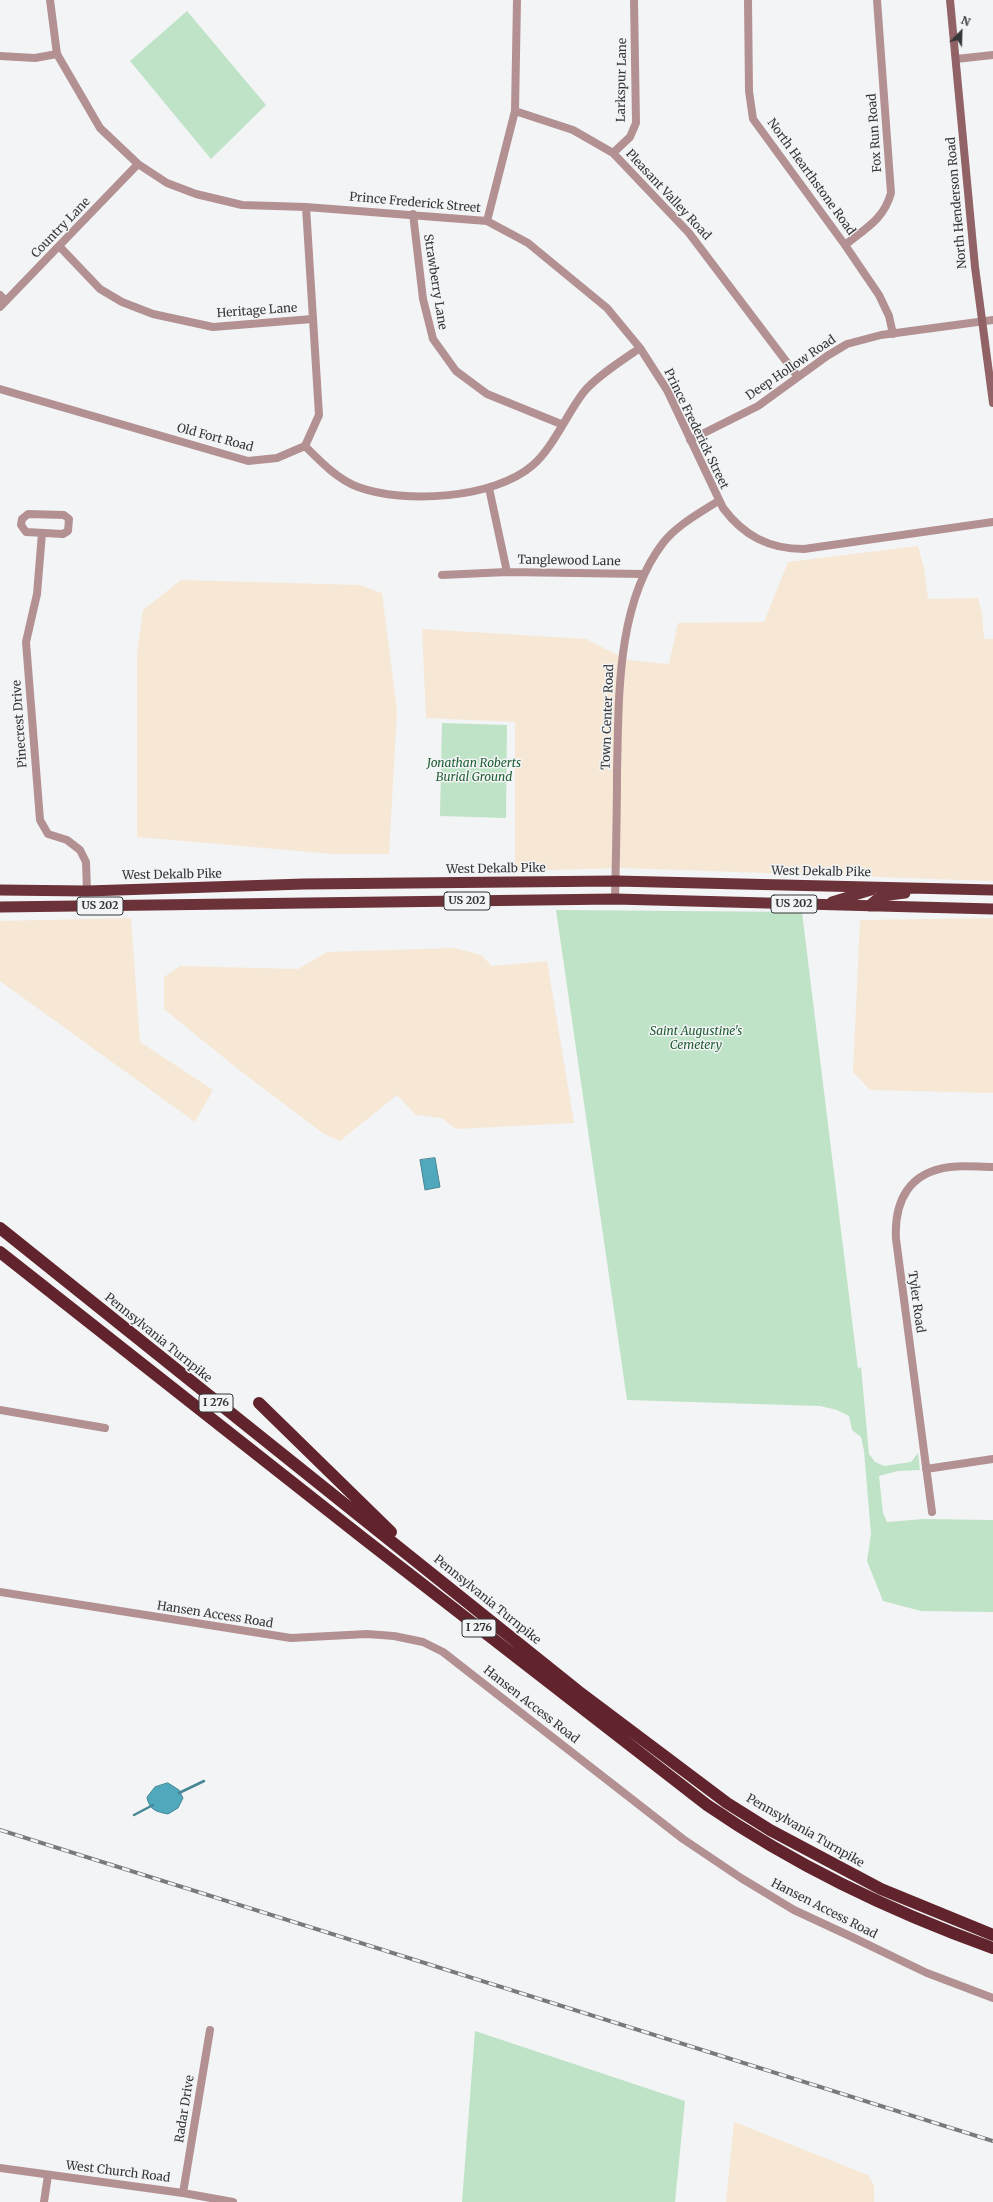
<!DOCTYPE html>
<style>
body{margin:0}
#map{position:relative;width:993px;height:2202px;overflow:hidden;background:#f3f4f6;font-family:Merriweather,serif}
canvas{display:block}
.north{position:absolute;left:941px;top:12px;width:40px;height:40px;-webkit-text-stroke:3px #f3f4f6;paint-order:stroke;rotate:23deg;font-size:11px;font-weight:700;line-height:16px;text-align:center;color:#353637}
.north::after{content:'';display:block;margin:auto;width:14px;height:18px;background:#353637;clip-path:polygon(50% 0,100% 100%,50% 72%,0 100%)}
</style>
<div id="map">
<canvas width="993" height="2202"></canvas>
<div class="north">N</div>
</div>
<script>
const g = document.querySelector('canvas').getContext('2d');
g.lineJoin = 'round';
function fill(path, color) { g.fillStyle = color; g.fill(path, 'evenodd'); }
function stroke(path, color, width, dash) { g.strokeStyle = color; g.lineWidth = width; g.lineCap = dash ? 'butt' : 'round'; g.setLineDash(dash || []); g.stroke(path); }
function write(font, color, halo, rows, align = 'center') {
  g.font = font + ' Merriweather,serif'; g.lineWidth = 3; g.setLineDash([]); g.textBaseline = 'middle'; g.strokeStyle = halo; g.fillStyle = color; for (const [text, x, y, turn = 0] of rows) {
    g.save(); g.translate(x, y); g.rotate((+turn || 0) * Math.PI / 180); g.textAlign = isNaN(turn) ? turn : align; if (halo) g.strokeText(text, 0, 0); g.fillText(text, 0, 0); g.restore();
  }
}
fill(new Path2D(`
 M918,546L924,568L928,599L978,598L982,614L984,639H993V881L622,868L515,871V722L426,718L422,629L586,639L627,660L669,664L678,623L764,622L788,562Z
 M181,580L359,585L382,593L397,711L389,854H334L137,837V653L143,610Z
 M131,918L140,1042L213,1090L195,1122L0,981V921Z
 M993,918V1093L870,1090L853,1072L860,920Z
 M455,948L481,955L492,966L547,961L574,1123L456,1129L442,1118L416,1115L397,1095L340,1141L324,1134L234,1066L164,1009V977L180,966L298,969L327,952Z
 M734,2122L868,2175L874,2185V2202H726Z`), '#f6e8d4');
fill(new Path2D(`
 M187,11L266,105L211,159L130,61Z
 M442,723L507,725L506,818L440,816Z
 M556,910L802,912L858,1369L861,1367L869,1454L875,1462L884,1466L911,1462L918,1453L920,1470L898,1471L879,1476L883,1513L887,1522L924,1519L993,1520V1612L921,1611L883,1601L867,1561L871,1534L864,1451L861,1437L852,1430L849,1416L837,1410L820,1406L627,1400Z
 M475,2031L685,2101L675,2202H462Z`), '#bfe3c6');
const water = new Path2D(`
 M435,1158L440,1187L425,1190L420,1160Z
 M168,1783L179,1790L183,1798L178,1808L168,1814C157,1812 149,1810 147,1797L155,1787Z`);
fill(water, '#4fa8bc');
stroke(water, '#478694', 1);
stroke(new Path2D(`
 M179,1793L204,1781
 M134,1815L153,1805`), '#478694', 2.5);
stroke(new Path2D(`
 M50,0L57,54L100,128L138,164L167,183L196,194L242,205L306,207L487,221L528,243L607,308L640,348L667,390L723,508C744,536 769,549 804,549L993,522
 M748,0L749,91L753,119L845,245L879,295L889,316L893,334
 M0,56L35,58L57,54
 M515,111L573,130L613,153L689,233L798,377
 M613,153L630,137L636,123L634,0
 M413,214L423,299L433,339L456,371L487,394L561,424
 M487,221L515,111L517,0
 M845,245C866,228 884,219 891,193L877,0
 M60,247L100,289L122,302L153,314L213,327L312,319
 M0,295L6,301
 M0,307L138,164
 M0,389L248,461L277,458L305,446L319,415L306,207
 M690,440L758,406L827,356L847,344L881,335L993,320
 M305,446C320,461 337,479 358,487C404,504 494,499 533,465C552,449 567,414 583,393C594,378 624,359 640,348
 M489,488L507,572L643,574
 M28,514L64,515L69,519L68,531L63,534L26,532L21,525L22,519Z
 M42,533L37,594L26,642L40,820L48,834L67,840L80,850L86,862L87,891
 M442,575L507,572
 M615,899C616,856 617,814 617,771C619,698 616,604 663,543C677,525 700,513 718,501
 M0,1410L105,1428
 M926,1469L993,1459
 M932,1512L896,1239C894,1201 909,1172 950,1167C964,1165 979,1167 993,1167
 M0,1592L291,1638L367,1634L394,1636L423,1642L443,1652L683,1839L741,1878L794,1910L852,1937L927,1973L993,1998
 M183,2193L210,2030
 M44,2202L48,2175`), '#b39193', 8);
stroke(new Path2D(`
 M956,59L993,55
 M0,2168L183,2193L233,2202`), '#b39193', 8);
stroke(new Path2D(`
 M950,0L975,267L993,403`), '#916266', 8);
stroke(new Path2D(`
 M0,890L87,891L304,884L616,881L993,890
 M832,902L871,890
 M869,906L881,896L905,893
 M0,907L615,899L993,909`), '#6c3239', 11);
stroke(new Path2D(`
 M0,1228L578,1691L727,1803L770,1830L881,1889L993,1935
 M0,1252L363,1538L707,1805C796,1866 892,1912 993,1948
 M259,1403L391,1532`), '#61232c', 12);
const rail = new Path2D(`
 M0,1830L993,2141`);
stroke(rail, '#78797a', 4);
stroke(rail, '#f3f4f6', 2.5, [8]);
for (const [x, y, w] of [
 [467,901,46],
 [794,904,46],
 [100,906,46],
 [216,1403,34],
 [479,1628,34]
]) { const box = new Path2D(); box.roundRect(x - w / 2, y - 9, w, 18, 3); g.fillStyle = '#f3f4f6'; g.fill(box); stroke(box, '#353637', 1); }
write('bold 11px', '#353637', null, [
 ["US 202",467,901],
 ["US 202",794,904],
 ["US 202",100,906],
 ["I 276",216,1403],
 ["I 276",479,1628]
]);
write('12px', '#353637', '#f3f4f6', [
 ["Larkspur Lane",622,80,-89],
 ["Fox Run Road",875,133,-94],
 ["North Hearthstone Road",811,177,54],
 ["Pleasant Valley Road",668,195,47],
 ["Prince Frederick Street",415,203,5],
 ["North Henderson Road",957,203,-95],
 ["Country Lane",61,228,-46],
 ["Strawberry Lane",435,282,81],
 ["Heritage Lane",257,311,-4],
 ["Deep Hollow Road",791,368,-34],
 ["Prince Frederick Street",696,429,64],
 ["Old Fort Road",215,438,15],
 ["Tanglewood Lane",569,561,1],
 ["Town Center Road",608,717,-88],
 ["Pinecrest Drive",20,724,-94],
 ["West Dekalb Pike",496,869,-1],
 ["West Dekalb Pike",821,872,1],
 ["West Dekalb Pike",172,875,-1],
 ["Tyler Road",916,1302,82],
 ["Pennsylvania Turnpike",158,1338,39],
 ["Pennsylvania Turnpike",487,1600,39],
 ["Hansen Access Road",215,1615,9],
 ["Hansen Access Road",531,1705,38],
 ["Pennsylvania Turnpike",805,1831,30],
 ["Hansen Access Road",824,1909,27],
 ["Radar Drive",185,2109,-81],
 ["West Church Road",118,2172,7]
]);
write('italic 12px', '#1e5e33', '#f3f4f6', [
 ["Jonathan Roberts",474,764],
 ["Burial Ground",474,778],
 ["Saint Augustine's",696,1032],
 ["Cemetery",696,1046]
]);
</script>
